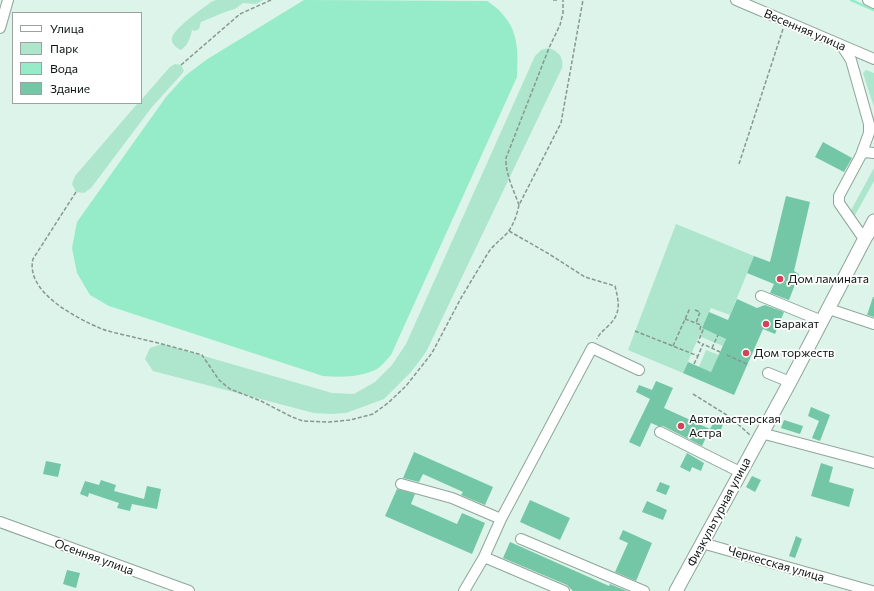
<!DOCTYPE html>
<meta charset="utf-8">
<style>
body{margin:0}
#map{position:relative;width:874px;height:591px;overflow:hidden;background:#dcf4e9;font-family:Commissioner,sans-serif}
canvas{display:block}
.legend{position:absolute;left:12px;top:12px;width:130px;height:92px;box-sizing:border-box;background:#fff;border:1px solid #9da19f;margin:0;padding:5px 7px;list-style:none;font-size:12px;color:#0b1310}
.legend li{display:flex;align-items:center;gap:8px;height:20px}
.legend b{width:20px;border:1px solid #9da19f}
</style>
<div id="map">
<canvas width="874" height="591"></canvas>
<ul class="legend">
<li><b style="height:5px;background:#fff"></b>Улица</li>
<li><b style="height:11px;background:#aee5cd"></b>Парк</li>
<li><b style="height:11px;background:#96ebc8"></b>Вода</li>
<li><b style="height:11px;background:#73c7a6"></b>Здание</li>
</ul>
</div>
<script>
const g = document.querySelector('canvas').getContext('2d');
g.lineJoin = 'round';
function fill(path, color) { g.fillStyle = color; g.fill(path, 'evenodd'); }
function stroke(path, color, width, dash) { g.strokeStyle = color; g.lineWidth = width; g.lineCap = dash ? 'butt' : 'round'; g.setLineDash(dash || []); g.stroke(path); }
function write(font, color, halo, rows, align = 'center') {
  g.font = font + ' Commissioner,sans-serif'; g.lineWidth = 3.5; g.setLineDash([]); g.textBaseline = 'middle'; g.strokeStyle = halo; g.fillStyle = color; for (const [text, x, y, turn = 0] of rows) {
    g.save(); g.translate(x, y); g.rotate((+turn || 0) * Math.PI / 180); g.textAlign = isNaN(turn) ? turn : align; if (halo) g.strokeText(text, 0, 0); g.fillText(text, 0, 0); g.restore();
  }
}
fill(new Path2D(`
 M216,0H263L256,4L243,3L235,9L225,12L201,22L199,29L195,31L192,30C190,39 188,45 181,50C177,48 171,44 172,38C174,28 202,9 211,2Z
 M549,48C559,52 564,57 562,68L426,352L411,372L384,399L346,413L331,414L314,413L153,371L145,359L150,348L162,344L332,393L354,394L375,382L392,365L406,344L535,56L541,50Z
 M175,64L181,65L184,71L180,76L152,107L91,188L84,193L76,192L72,184L75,176L138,103H141V100L170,67Z
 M866,70L874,73V107L863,73Z
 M874,168V181L854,217L849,214Z
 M676,224L754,256L730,315L711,308L702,328L726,339L723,346L699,336L683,373L628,350Z
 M706,350L719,355L711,372L699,367Z`), '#aee5cd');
fill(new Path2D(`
 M304,0L487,1C493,5 500,10 504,16C519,33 518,55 517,77L391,355C387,359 382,366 377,369C360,378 341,377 323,376L109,306L90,295L77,273L72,248L77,222L166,97L185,76L206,60Z`), '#96ebc8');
stroke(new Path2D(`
 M851,0L874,10`), '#96ebc8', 2.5);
fill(new Path2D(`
 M823,142L852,158L844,172L815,157Z
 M786,196L810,202L794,271L799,274L789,300L770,293L774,284L747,273L754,256L770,262Z
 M873,297H874V317L867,315Z
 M737,299L757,308L765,305L784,312L775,334L763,329L734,395L683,373L688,362L711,372L726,339L702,328L709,312L728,320Z
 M656,381L673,388L664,408L710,429L702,446L663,426H658L651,423L640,447L629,442L650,399L636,392L639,385L652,390Z
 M811,407L830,415L820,441L812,438L819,421L808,416Z
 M716,418L724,422L719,434L710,429Z
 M784,420L803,426L800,434L781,428Z
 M414,452L493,487L485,505L461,495L463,492L423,474L419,482L403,478Z
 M687,453L704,463L701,471L692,467L690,472L680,467Z
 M46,461L61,464L58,477L43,474Z
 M821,463L833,467L829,482L854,489L849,507L811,496Z
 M752,476L761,480L755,492L746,487Z
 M101,480L116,485L114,491L144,499L147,486L161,489L157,509L132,504L130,511L117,508L119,503L89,493L88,497L80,494L85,481L99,485Z
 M660,482L670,486L666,495L656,491Z
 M397,489L415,494L411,504L457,524L462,513L485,523L472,554L385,516Z
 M530,500L570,518L560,540L520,522Z
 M647,501L667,510L663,520L642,512Z
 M623,530L652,543L636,581L615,572L628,543L619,539Z
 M796,536L802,539L795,558L789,556Z
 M510,542L609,586L610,584L627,591H573L567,585L503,558Z
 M67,570L80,573L76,588L63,584Z`), '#73c7a6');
const minor = new Path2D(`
 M736,0L874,59
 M868,0L874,3
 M0,28L8,0
 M842,46L851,60L869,124V133L861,155
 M869,235L864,239L839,203V196L861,155L865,152L874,153
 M761,296L822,321
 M829,309L874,324
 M768,373L790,382
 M660,432L740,472
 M761,433L874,463
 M401,484L452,498L501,519
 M0,522L189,591
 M521,539L644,591
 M702,543L872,591
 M484,557L501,519L592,348L639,370
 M464,591L484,557L564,591`);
const major = new Path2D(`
 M676,591L790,382L874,221`);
stroke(minor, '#8fa59b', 12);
stroke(major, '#8fa59b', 15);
stroke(new Path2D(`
 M553,0H558
 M181,65L240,14L271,0
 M739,164L783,29
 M76,192L33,259C25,292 76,318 102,329C113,333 126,335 137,338C159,343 181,349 202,355L219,380L230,389L261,401L292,417L303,421L329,422L350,420L373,414L388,403L406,386L432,353L461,298L488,253C493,245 501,240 508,232C514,224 517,214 519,205L561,123L583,0
 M519,205C514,191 505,173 506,158L549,48L560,25L563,13V0
 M509,231L549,254L585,277L615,286C618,299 622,311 611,323C606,329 600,332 597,339
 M695,310L700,312L696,323
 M685,319L701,325L700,329L703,330L698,342L702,344
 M635,331L698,356L703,344L720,352
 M673,346L690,308
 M712,348L718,335
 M727,355L749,365
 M694,364L698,356
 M693,394L730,417L750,435`), '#879890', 1.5, [4, 2]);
stroke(minor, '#fff', 10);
stroke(major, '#fff', 13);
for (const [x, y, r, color] of [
 [780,279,4,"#d34257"],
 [766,324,4,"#d34257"],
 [746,353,4,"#d34257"],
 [681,426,4,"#d34257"]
]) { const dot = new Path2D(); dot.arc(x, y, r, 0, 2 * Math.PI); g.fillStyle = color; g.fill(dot); stroke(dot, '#fff', 1.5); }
write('12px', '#0b1310', '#fff', [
 ["Весенняя улица",805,30,23],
 ["Физкультурная улица",719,512,-62],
 ["Осенняя улица",94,557,20],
 ["Черкесская улица",776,564,16]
]);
write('12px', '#0b1310', '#fff', [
 ["Дом ламината",788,279],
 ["Баракат",774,324],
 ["Дом торжеств",754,353],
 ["Автомастерская",689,419],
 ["Астра",689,433]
], 'left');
</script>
